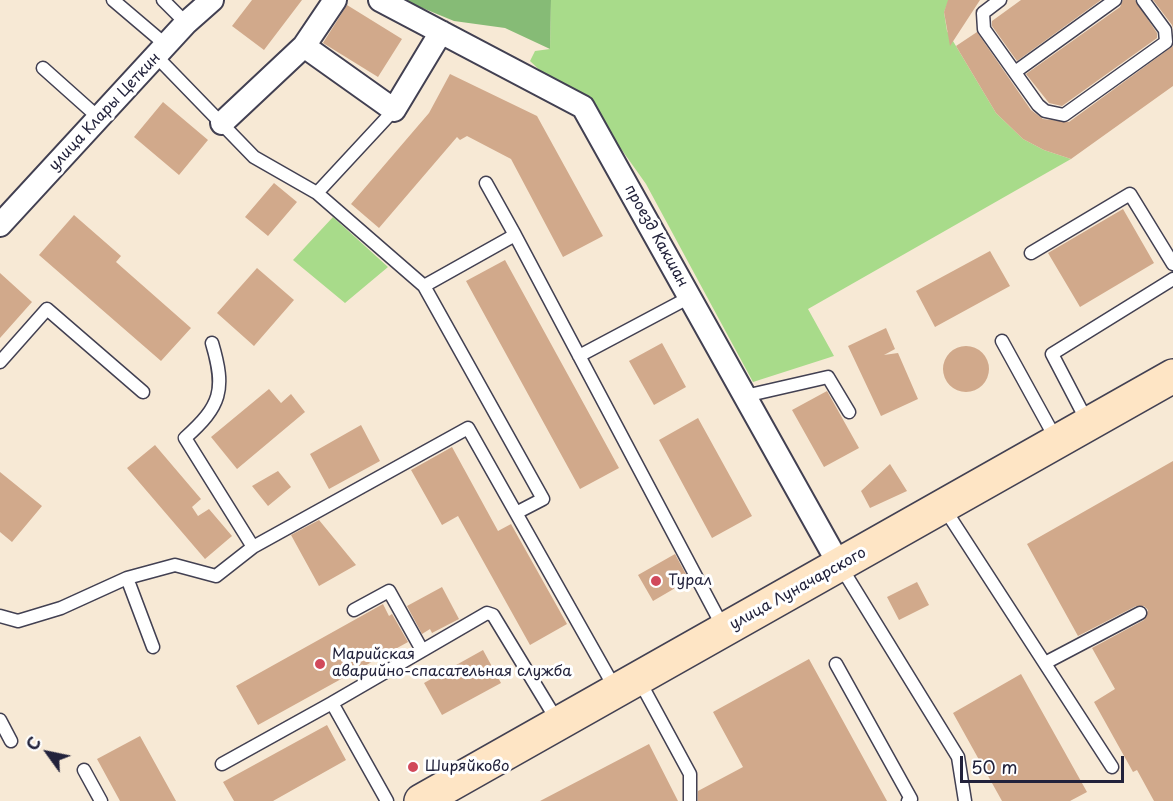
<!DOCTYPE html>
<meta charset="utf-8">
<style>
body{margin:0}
#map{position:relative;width:1173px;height:801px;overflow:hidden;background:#f7e9d5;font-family:"Playpen Sans",sans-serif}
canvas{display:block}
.north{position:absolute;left:18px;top:723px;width:60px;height:60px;-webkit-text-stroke:4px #fff;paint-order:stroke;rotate:303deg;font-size:16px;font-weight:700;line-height:24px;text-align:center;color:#22223b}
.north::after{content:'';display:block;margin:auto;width:21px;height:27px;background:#22223b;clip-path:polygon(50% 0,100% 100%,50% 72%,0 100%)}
.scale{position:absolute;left:960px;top:756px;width:164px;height:27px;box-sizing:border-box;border:3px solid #22223b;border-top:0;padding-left:8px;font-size:18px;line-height:21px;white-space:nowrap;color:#22223b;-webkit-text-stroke:4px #fff;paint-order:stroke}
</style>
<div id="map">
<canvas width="1173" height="801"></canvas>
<div class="north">С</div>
<div class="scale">50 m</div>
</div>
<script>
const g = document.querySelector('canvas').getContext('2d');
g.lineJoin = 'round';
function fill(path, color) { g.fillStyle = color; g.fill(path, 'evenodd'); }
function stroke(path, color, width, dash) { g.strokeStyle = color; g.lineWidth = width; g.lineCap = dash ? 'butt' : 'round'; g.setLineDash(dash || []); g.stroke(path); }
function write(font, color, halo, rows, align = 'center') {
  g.font = font + ' "Playpen Sans",sans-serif'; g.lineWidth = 6; g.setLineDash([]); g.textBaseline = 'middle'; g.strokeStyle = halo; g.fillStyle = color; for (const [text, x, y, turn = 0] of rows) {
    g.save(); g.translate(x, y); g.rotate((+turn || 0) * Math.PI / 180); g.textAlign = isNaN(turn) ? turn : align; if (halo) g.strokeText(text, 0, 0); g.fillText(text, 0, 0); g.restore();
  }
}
fill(new Path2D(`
 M551,0H949L944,12L947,31L996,113L1023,139L1044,150L1071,159L808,309L834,356L753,382L646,184L582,94L550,80L530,61L535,51L550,49Z
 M333,217L388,267L345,303L293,260Z`), '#a8db8a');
fill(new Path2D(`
 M403,0H551L550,49L505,28L454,21Z`), '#86bb76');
fill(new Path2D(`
 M252,0H302L264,50L232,26Z
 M948,0H980L950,46L944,12Z
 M1021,0H1101L1017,61L992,26V21Z
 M1123,0H1135L1157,33V38L1062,106L1049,103L1026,74L1120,7Z
 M1153,0H1173V28L1172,25Z
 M347,5L402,39L378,77L323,43Z
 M977,32L1031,110L1043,119L1069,122L1173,46V86L1071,159L1044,150L1023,139L996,113L956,46Z
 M450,74L537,116L603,236L563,257L511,159L467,136L460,140L457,137L379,228L351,204L429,113Z
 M163,102L208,140L179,175L134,137Z
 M274,183L297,202L268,236L245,217Z
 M1123,209L1154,263L1080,307L1048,253Z
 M74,215L121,256L116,262L191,328L161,361L39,255Z
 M990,251L1010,286L935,327L916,291Z
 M505,260L619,468L580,489L466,281Z
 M257,268L294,300L254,346L217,313Z
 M0,273L32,302L0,338Z
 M886,328L895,349L884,355L898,353L918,399L881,416L848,346Z
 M662,343L686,387L654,405L629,361Z
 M943 369a23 23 0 1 1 46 0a23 23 0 1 1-46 0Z
 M269,389L281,403L291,394L305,412L237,469L211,437Z
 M827,391L859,448L824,467L792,410Z
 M698,418L752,516L712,538L659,440Z
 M361,425L380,461L329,489L310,454Z
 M155,445L201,499L192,507L198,516L209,509L232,536L205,559L127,468Z
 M452,447L498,531L511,524L567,624L530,645L458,516L442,525L411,470Z
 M1173,461V801H1154L1137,770L1133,772L1094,702L1115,689L1092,648L1144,620L1148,610L1144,606H1136L1078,636L1027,544Z
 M890,464L907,491L870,508L861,491Z
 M278,471L291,487L268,506L252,486Z
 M0,472L42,506L12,542L0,532Z
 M319,520L356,565L319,586L291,535Z
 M675,554L689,580L653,601L638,575Z
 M917,582L929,605L899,620L887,597Z
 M442,587L459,619L432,633L430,629L422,634L407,606Z
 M383,604L389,616L392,614L408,642L258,725L236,686Z
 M483,650L501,683L442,715L424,683Z
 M809,659L887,801H698V791L743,767L713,712Z
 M1021,674L1087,792L1070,801H1002L953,713Z
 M327,725L346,760L273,801H234L223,782Z
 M140,736L176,801H120L97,759Z
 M649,744L678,801H540Z`), '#d1a98b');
const service = new Path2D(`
 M113,0L166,45
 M163,0L186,23
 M1000,0L983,13L984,29L1038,105L1045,111L1064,115L1166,42L1165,30L1143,0
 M156,56L254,157L317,193L424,286L543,499L516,513
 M43,68L99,118
 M1015,72L1115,0
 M486,183L515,235
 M317,193L394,110
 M1031,253L1130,194L1173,264
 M424,286L515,235L724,629
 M1002,341L1057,441
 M212,343C226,390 221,406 185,438L253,547
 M579,356L690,297
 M0,362L47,309L143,392
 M745,396L828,377L849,412
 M1088,423L1052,354L1173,279
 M944,508L1112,767
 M841,567L958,757L965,801
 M127,578L153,647
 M354,610L389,591L422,650
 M0,616L18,621L61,608L127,578L175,565L216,576L253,547L468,428L616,690
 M1045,663L1140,613
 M836,664L911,799L908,801
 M639,680L690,774V801
 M0,720L11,741
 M222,764L332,703
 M84,770L101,801
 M387,801L332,703L487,613L493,615L558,722`);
const minor = new Path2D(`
 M380,0L583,107L840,566
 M304,46L394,110L441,32
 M222,123L304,46L335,0
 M0,225L186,23L212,0`);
const secondary = new Path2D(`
 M421,801L1173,376`);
stroke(service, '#424052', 15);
stroke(minor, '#424052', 26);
stroke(secondary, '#424052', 36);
stroke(service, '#fff', 12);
stroke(minor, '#fff', 22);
stroke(secondary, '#fee5c5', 33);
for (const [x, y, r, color] of [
 [656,581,6,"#d1495b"],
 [320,664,6,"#d1495b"],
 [413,767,6,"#d1495b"]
]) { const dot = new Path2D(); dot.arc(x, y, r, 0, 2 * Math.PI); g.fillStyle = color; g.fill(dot); stroke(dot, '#fff', 2); }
write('15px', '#22223b', '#fff', [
 ["улица Клары Цеткин",105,112,-47],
 ["проезд Какшан",656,236,61],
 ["улица Луначарского",798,589,-29]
]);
write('15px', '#22223b', '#fff', [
 ["Турал",668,581],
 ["Марийская",332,655],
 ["аварийно-спасательная служба",332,672],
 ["Ширяйково",425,767]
], 'left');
</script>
